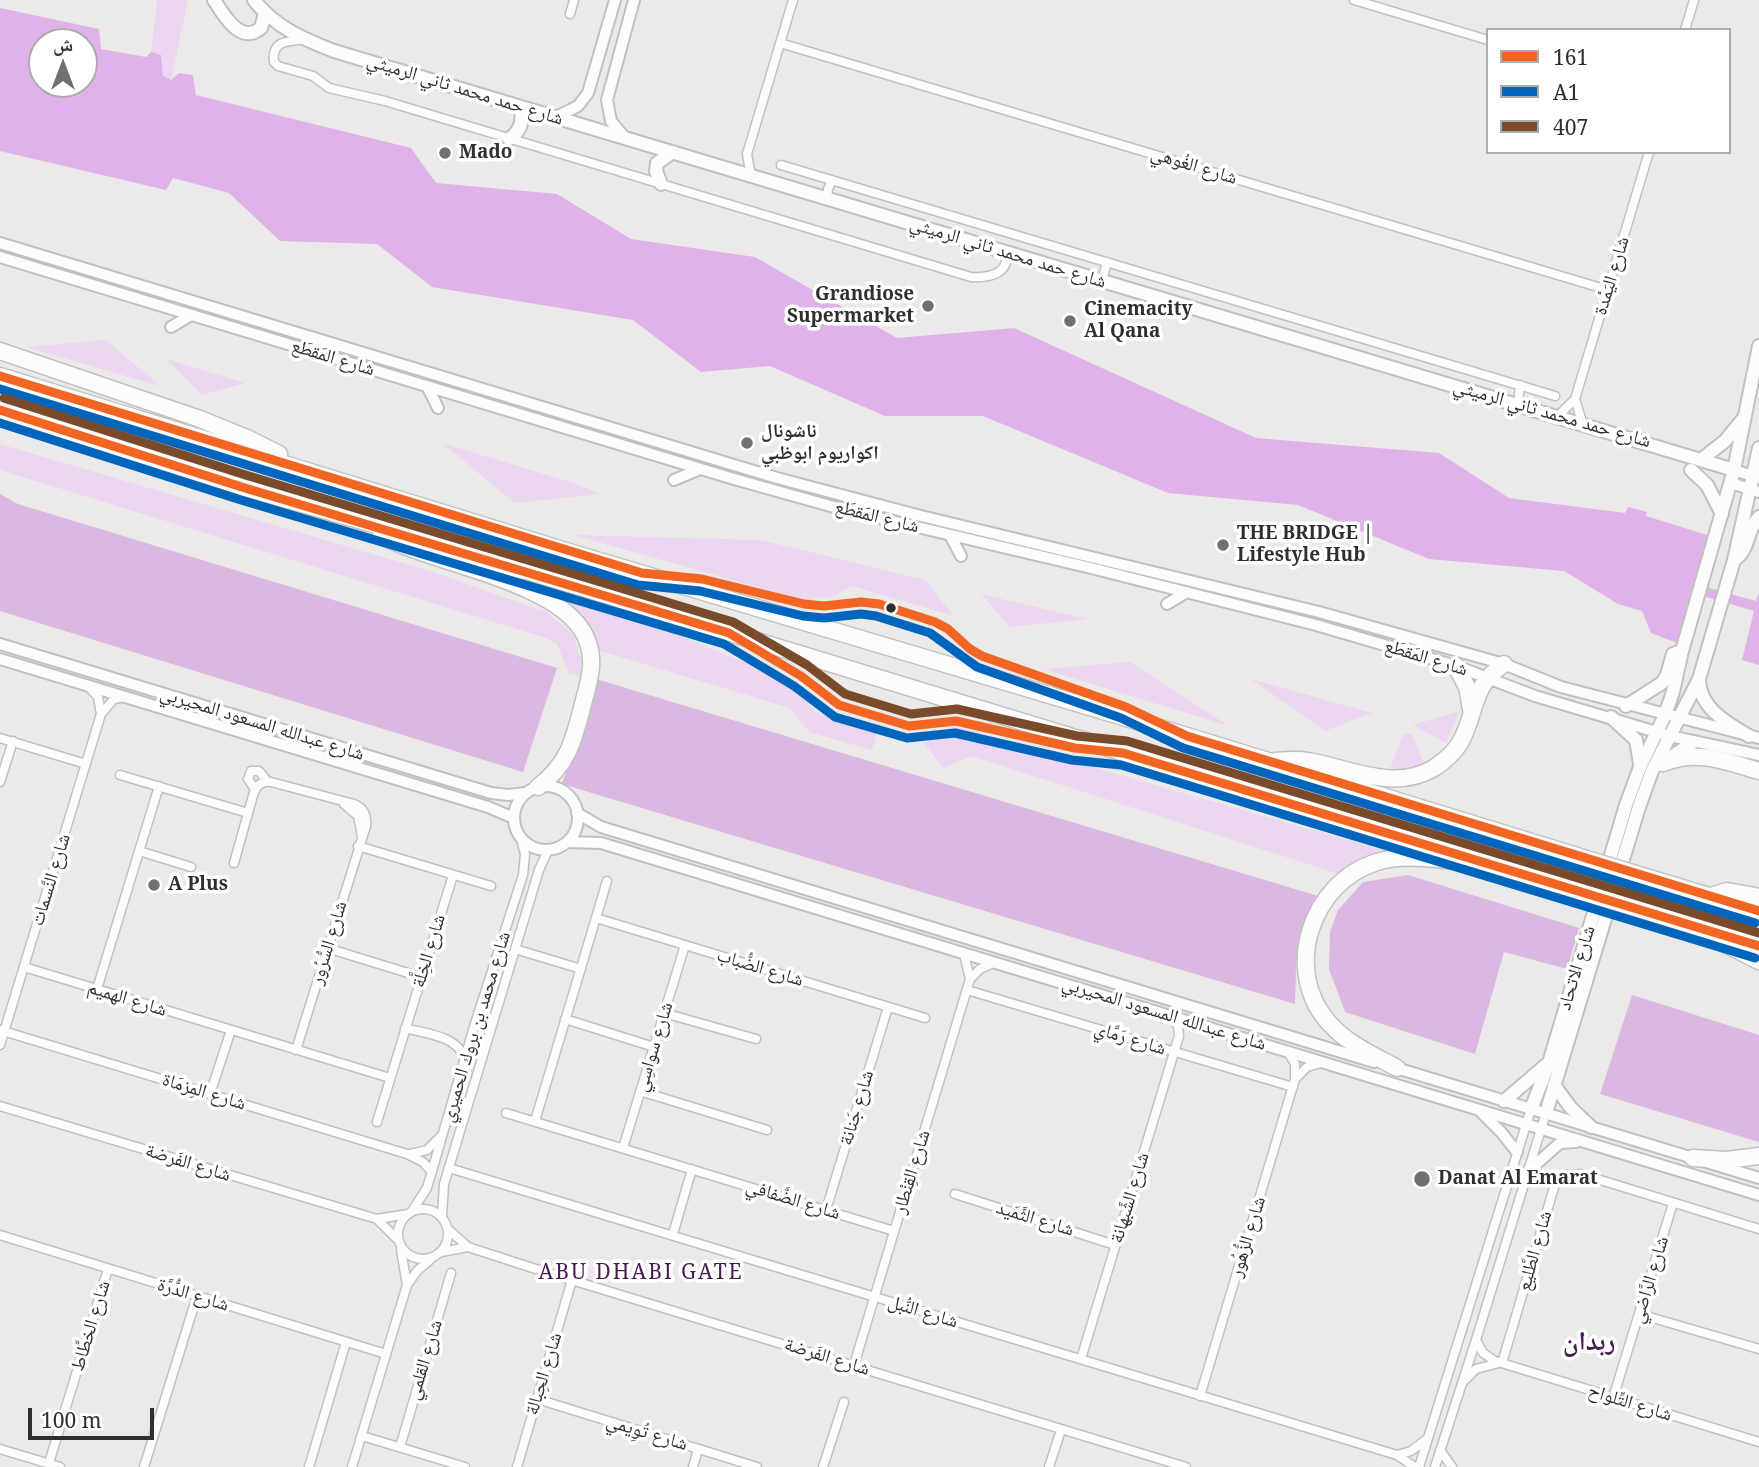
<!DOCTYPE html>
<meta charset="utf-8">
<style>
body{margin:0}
#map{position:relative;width:1759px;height:1467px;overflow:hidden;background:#ebeae8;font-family:"Noto Serif","Noto Naskh Arabic",serif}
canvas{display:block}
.legend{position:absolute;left:1486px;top:28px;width:245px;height:126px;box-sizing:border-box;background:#fff;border:2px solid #acacab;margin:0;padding:9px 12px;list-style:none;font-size:21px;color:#2f2f2d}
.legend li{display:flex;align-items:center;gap:14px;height:35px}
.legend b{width:35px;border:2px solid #acacab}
.north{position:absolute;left:28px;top:28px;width:70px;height:70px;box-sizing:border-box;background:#fff;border:2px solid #acacab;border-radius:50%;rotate:0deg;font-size:19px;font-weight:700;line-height:28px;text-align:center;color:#2f2f2d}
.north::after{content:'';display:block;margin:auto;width:24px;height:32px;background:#71706e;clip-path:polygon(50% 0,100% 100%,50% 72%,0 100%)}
.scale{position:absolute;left:28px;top:1408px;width:126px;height:32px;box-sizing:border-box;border:4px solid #2f2f2d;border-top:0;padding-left:9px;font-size:21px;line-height:24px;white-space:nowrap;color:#2f2f2d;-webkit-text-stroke:5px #fff;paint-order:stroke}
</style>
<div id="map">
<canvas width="1759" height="1467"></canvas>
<ul class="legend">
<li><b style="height:9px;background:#f26522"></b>161</li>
<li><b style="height:9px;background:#0065bd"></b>A1</li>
<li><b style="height:9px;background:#7a4b2a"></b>407</li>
</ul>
<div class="north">ش</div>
<div class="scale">100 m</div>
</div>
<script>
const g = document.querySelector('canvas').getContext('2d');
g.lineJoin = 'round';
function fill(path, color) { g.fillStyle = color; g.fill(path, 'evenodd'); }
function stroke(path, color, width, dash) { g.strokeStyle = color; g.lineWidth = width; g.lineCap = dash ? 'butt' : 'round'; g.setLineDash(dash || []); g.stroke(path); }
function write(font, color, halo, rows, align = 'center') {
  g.font = font + ' "Noto Serif","Noto Naskh Arabic",serif'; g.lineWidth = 7; g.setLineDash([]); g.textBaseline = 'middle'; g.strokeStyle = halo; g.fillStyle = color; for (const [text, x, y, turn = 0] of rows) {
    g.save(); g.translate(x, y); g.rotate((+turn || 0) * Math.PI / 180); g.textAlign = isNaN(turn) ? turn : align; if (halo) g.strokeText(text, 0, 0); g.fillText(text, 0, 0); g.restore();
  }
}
fill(new Path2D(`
 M157,0H188L171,80L163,76L161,55L151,52Z
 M106,340L160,386L26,347Z
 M166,359L245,383L202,395Z
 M442,443L570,482L600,494L515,503Z
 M0,444L430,571L546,612L573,634L581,659V676L569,674L557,644L543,637L0,470Z
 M574,535L761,540L925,580L954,616L852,586L828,598L812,597L810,602Z
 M981,594L1087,619L1010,627Z
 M552,598L672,633L791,681L805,695L815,712L877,732L872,750L809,732L790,708L594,649Z
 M1130,662L1229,726L1043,669Z
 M1251,679L1372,713L1325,731Z
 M1460,711L1446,743L1413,725Z
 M951,727L967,729L1099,769L1386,851L1353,864L1342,875L972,756L943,768L924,743L938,732Z
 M1403,734H1412L1424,764L1402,770L1390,769Z`), '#edd6f1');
fill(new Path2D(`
 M0,494L18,504L557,668L523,772L0,611Z
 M596,679L1318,896L1301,933L1296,966L1295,1004L562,784Z
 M1408,875L1579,928L1567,969L1504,952L1475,1054L1345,1012L1329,969L1330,932L1338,910L1363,882Z
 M1632,995L1759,1035V1142L1600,1094Z`), '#dab8e1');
fill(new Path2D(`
 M0,8L99,29L101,49L146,57L151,52L161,55L163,76L171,80L179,73L193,75L196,95L411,148L436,183L557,194L631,239L755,257L897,338L1014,328L1256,438L1439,453L1509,498L1625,513L1628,507L1647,512L1646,516L1707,535L1695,584L1756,601L1759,592V665L1742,660L1754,611L1693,593L1677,643L1651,633L1642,611L1618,604L1564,571L1429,559L1298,505L1168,493L983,416H885L770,366L701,372L633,320L432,287L377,244L280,241L229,193L173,178L166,190L0,151ZM42,42H84V84H42Z`), '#dfb3e9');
const minor = new Path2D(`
 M1354,0L1488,40
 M570,14L574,0
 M1685,30L1694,0
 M302,40C287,41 271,41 274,62L278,66L313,76L329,88L385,101L971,277C989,278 1010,274 1006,252
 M780,43L1608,290
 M781,165L1555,396
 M751,176L747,154L793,0
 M827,199L828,189L832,180
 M1102,281L1107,262
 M1575,399L1583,425
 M1518,404L1520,385
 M1557,417L1575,399L1649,152
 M89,687L98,697L101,714
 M0,738L86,764
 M120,775L248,813
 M0,782L13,741
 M255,789L248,779L251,771H259L267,781
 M344,804L358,816L362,836
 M358,846L491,886
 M139,851L191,867
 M234,863L254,792C257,785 262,781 271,782L354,804C364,808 367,816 366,826L296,1050
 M596,918L925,1018
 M327,948L421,977
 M515,949L581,969
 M24,967L390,1078
 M970,979L980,969L993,963
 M97,989L159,786
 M967,990L1293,1087
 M664,1013L756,1039
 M565,1019L654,1047
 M405,1028C426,1034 457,1035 465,1059
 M0,1030L407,1154L423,1162L432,1172
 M0,1045L101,714L114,699L125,697
 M1295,1079L1307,1067L1321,1063
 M640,1091L767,1130
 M210,1094L231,1030
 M0,1106L377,1219L408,1214
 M506,1113L894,1231
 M535,1121L607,881
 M377,1122L453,875
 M623,1148L685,945
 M410,1154L427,1150L440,1137
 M449,1168L1397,1455L1415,1467
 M955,1194L1115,1245
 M398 1234a25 25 0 1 1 50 0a25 25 0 1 1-50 0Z
 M826,1210L888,1007
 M412,1211L427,1188L473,1030L523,875L525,854L521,839
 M442,1216L444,1184L539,870L548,850
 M377,1219L397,1239
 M448,1229L468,1247L542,1271L1186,1467
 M673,1234L692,1169
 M0,1235L386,1354
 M401,1250L407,1285
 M441,1252L468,1247
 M1639,1314L1759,1349
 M1476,1340L1483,1353L1495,1361L1759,1442
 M1081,1359L1179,1036L1178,1026L1173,1018
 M1502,1363L1555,1184L1566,1175L1581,1174L1759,1229
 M854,1365L970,979L964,954
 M1465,1380L1476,1369L1499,1363
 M1200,1396L1295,1079V1064L1288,1052
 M1613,1398L1673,1203
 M537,1399L757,1467
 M362,1436L465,1467
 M400,1447L451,1273
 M0,1449L60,1467
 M1440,1450L1452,1467
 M1397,1455L1411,1451L1428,1438
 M49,1463L108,1269
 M144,1467L197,1296
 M309,1467L346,1342
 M352,1467L407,1285L417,1271L432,1258
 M517,1467L572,1280
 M693,1467L698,1449
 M823,1467L844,1402
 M1049,1467L1061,1430
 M1419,1467L1531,1109
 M1435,1467L1476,1340L1546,1113`);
const tertiary = new Path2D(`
 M556,117L578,106L588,93L615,0
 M625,138L611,121L607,100L634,0
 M0,243L777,478L921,516L1319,612L1504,664L1561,687L1759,738
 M0,257L734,479L841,509L1091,568L1316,625L1456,666L1535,696L1670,736L1759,755
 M171,327L191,315
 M427,386L438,408
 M1734,470L1759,478
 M674,480L700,469
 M1731,483L1759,492
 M950,535L961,556
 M1167,604L1187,592
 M0,644L491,793L508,795L526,793
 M0,659L488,807L514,818
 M514 818a32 32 0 1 1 64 0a32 32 0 1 1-64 0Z
 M577,813L601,827L1374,1062
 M567,842L601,843L1759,1195
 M1393,1067L1759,1178
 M1481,1112L1501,1132L1517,1152
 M1527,1172L1560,1143L1576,1142`);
const secondary = new Path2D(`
 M214,0C224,16 241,45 261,28L265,13
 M254,0C275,27 303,39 334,51L1734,470
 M509,139C521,131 524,120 520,107
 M661,184L656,171L657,163L673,152
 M1702,459L1725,441L1743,419
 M1691,470L1707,485L1722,514
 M1734,560C1750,550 1746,530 1759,517
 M1699,679C1699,708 1727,723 1749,736
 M1626,706L1662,683L1667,675L1673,654L1682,651
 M1611,717L1636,740L1640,764
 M1669,758L1694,742
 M1554,1085L1571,1108L1591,1127
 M1504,1101L1546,1065
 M1531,1109L1549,1063L1626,805L1640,767L1665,715L1673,692L1682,651L1734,470L1759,346
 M1546,1113L1639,807L1652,771L1699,679L1734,560L1759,448`);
const motorway = new Path2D(`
 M0,351L200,419L249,439L279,454
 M0,376L566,551L1187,736L1590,860
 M0,410L245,488L359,520L1582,892
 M381,535C433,565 570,582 588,643C595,663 589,681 584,700C574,738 570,763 538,787
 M1456,666L1467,687L1471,709
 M1276,761C1287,760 1298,759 1308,761C1349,768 1394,792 1434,768C1446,760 1457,751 1463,737C1477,707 1473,685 1504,664
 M1663,763C1697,749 1725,761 1759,771
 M1636,874L1759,911
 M1711,896L1727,891L1759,897
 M1629,906L1759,946
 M1721,942L1759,961
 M1397,1068C1373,1055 1348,1044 1330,1024C1281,971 1311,882 1377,862C1403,854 1432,859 1458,861
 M1693,1158L1727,1160L1759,1156`);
stroke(minor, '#c1c1bf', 11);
stroke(tertiary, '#c1c1bf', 14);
stroke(secondary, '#c1c1bf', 16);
stroke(motorway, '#c1c1bf', 19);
stroke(minor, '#fcfcfc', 8);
stroke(tertiary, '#fcfcfc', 10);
stroke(secondary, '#fcfcfc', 12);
stroke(motorway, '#fcfcfc', 16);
const motorwayBridge = new Path2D(`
 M1590,860L1636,874
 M1582,892L1629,906`);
stroke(motorwayBridge, '#c1c1bf', 19, []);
stroke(motorwayBridge, '#fcfcfc', 16);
stroke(new Path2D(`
 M0,376L642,573L702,579L804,604L824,606L861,602L879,604L935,622L948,629L970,649L982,656L1126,707L1187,736L1759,911
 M0,410L245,488L729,633L801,676L839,705L909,726L956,721L1075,748L1123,753L1759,946`), '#f26522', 9);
stroke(new Path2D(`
 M0,389L638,585L700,591L803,616L824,618L861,614L876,616L930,633L977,667L1121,718L1183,748L1755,923
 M0,423L241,500L724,644L794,686L835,717L907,738L955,733L1072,760L1121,765L1755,958`), '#0065bd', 9);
stroke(new Path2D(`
 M4,398L249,476L733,622L807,665L845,694L911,714L957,709L1077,736L1127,741L1759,933`), '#7a4b2a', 9);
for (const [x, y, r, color] of [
 [445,153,7,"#71706e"],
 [928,306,7,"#71706e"],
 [1070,321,7,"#71706e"],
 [747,443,7,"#71706e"],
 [1223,545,7,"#71706e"],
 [891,608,6,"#2f2f2d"],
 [154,885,7,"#71706e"],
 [1422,1179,9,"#71706e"]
]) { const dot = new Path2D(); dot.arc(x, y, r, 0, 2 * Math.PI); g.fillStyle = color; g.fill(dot); stroke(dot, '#fff', 2.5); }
write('19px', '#2f2f2d', '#fff', [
 ["شارع حمد محمد ثاني الرميثي",465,90,17],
 ["شارع الغُوهي",1194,166,17],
 ["شارع حمد محمد ثاني الرميثي",1008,253,17],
 ["شارع اليَمْدة",1612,276,-73],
 ["شارع المَقطَع",333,358,17],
 ["شارع حمد محمد ثاني الرميثي",1552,414,16],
 ["شارع المَقطَع",877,517,14],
 ["شارع المَقطَع",1426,658,17],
 ["شارع عبدالله المسعود المحيربي",262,724,17],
 ["شارع النَّسمات",51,880,-73],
 ["شارع السُّرُور",329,943,-73],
 ["شارع الخِلَّة",429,951,-73],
 ["شارع الضُّباب",760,968,17],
 ["شارع الاتحاد",1577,968,-73],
 ["شارع الهميم",127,999,17],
 ["شارع عبدالله المسعود المحيربي",1164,1014,17],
 ["شارع محمد بن بروك الحميري",476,1027,-73],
 ["شارع رَمَّاي",1130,1039,17],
 ["شارع سواسِي",654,1047,-73],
 ["شارع المِزمَاة",204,1092,17],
 ["شارع جَنانة",857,1108,-73],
 ["شارع الفَرضة",188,1163,17],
 ["شارع القِنْطار",912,1172,-73],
 ["شارع الشَّبهانة",1130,1198,-73],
 ["شارع الضَّفافي",793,1200,17],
 ["شارع الثَّمَيد",1035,1219,17],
 ["شارع الزُّهُور",1248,1237,-73],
 ["شارع الطَّليع",1535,1251,-74],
 ["شارع الرَّاضي",1650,1280,-73],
 ["شارع الدُّرَّة",193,1295,17],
 ["شارع النُّبل",923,1312,17],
 ["شارع الخطَّاط",91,1326,-73],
 ["شارع الفَرضة",827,1357,17],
 ["شارع القلمي",425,1360,-73],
 ["شارع الحِبالة",544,1374,-73],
 ["شارع التِّلواح",1630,1403,17],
 ["شارع تُوِيمي",647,1433,17]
]);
write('bold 19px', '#2f2f2d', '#fff', [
 ["Mado",459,153],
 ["Grandiose",914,295,"right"],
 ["Supermarket",914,317,"right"],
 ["Cinemacity",1084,310],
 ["Al Qana",1084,332],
 ["ناشونال",761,432],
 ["اكواريوم ابوظبي",761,454],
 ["THE BRIDGE |",1237,534],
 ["Lifestyle Hub",1237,556],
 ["A Plus",168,885],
 ["Danat Al Emarat",1438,1179]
], 'left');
g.letterSpacing = '2px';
write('21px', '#471d51', '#fff', [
 ["ABU DHABI GATE",641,1273]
]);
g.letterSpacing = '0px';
write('bold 26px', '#471d51', '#fff', [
 ["ربدان",1589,1343]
]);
</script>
